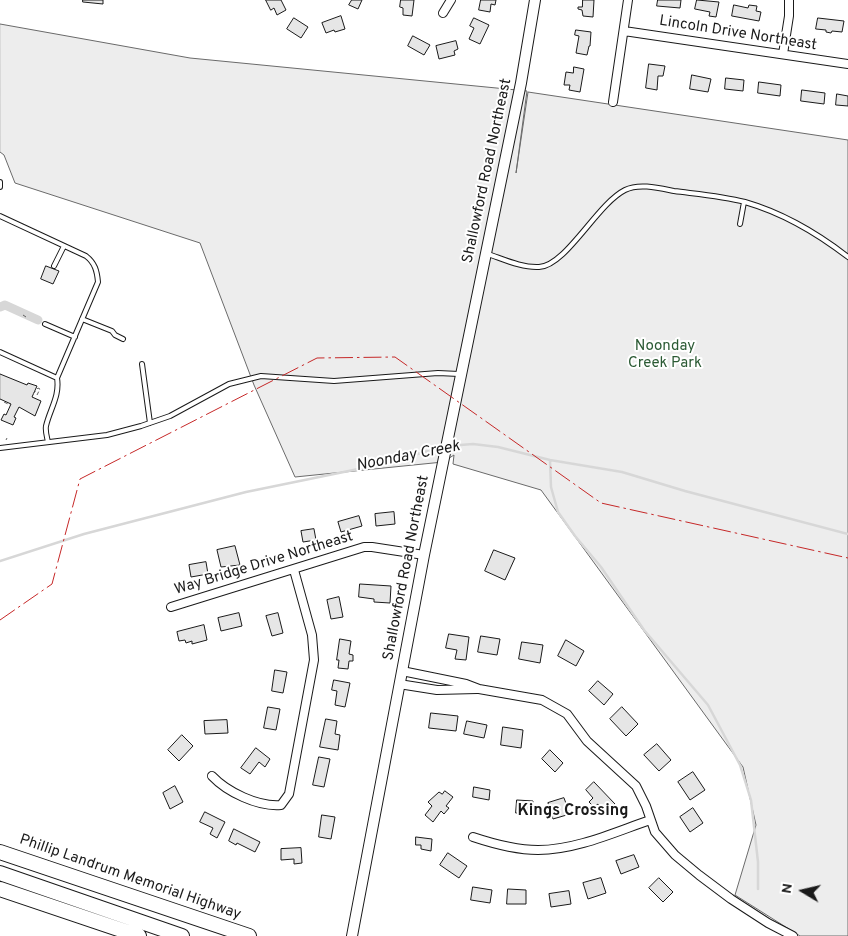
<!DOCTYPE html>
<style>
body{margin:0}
#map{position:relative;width:848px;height:936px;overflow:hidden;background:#fff;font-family:Overpass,sans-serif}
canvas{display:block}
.north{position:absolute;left:778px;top:866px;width:50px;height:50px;-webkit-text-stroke:4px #fff;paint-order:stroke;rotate:279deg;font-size:14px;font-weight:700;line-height:20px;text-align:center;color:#1a1a1a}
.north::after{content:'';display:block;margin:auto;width:18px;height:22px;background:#1a1a1a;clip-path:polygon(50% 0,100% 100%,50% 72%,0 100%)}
</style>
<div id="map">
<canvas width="848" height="936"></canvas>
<div class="north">N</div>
</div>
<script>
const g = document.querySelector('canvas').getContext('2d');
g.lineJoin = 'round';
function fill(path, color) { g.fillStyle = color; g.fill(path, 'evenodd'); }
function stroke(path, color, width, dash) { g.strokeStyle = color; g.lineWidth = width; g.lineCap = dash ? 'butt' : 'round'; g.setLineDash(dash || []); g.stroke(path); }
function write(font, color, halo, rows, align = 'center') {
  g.font = font + ' Overpass,sans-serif'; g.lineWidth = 4; g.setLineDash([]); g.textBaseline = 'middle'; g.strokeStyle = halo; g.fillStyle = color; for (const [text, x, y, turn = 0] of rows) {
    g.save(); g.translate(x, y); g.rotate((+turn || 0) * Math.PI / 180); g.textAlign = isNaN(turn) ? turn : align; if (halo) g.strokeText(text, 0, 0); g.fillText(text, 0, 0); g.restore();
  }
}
const built = new Path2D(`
 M0,24L190,58L527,91L516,173L528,92L848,140V936H800L735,895L756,825L743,767L541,490L453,464L454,455L443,462L295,477L254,385L200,243L15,183L4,155L0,152Z`);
fill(built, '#ededed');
stroke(built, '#6a6a6a', 1);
stroke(new Path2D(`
 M448,446L473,444L498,447L550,460L622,472L685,491L848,534
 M550,460L551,487L558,512L575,536L601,567L644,630L708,705L740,765L751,800L758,862V889
 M0,561L84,534L246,492L373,466L443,447`), '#d7d7d7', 2.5);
stroke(new Path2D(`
 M0,307L5,305L38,320`), '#d7d7d7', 9);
const building = new Path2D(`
 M83,0H103V4L83,2Z
 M266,0H281L286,10L277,15L274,8L271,10Z
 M352,0H362L358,9L349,5Z
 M401,0H414L412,16L403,15V8L400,7Z
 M481,0H496L495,5L491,4L490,12L479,10Z
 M583,0H594L593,17L583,16L582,10L578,9V7H582Z
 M658,0H681L680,8L657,6Z
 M697,0L719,2L716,17L709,16L710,12L695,9Z
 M734,5L748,8L749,5L757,6L756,11L761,12L759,21L732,16Z
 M341,16L345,29L335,32L334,30L326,33L322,23Z
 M294,18L308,27L301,38L287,29Z
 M474,18L489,25L480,44L469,39L474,28L470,26Z
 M818,18L844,21L842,32L832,31L831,33L826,32V30L816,29Z
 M576,30L591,32L590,46H589L587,55L576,53L579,36L575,35Z
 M413,36L430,45L424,55L408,46Z
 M456,41L458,49L454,51L455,55L439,59L436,46Z
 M649,64L665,66L663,76H658L657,90L646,88Z
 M574,67L584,69L580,92L569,90L570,85H564L566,72L573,73Z
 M692,75L711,79L708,92L690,89Z
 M726,78L744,80L743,91L725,89Z
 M759,82L781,85L780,96L758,93Z
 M802,90L825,93L824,104L801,101Z
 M837,94L848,96V106L836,105Z
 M46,266L59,271L53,284L41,279Z
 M0,374L27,385L28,383L37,386L32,397L41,401L35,416L19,407L14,417L16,418L13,425L1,420L4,414L6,415L11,404L0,399Z
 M394,512L395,524L376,526L375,514Z
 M359,516L362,526L341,532L338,522Z
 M314,529L316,540L303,542L301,531Z
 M235,546L240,565L221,567L217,550Z
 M494,550L515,558L505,580L485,571Z
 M206,562L208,574L191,577L189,565Z
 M360,584L391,586L390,603L374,602V599L359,597Z
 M339,597L343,617L331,619L327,600Z
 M239,613L242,626L221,631L218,618Z
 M278,613L283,633L272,636L266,616Z
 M204,625L207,640L192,644V641L186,643L185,640L179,641L177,632Z
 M449,634L469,637L466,660L455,659L457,650L446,648Z
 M481,636L500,639L497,655L478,652Z
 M340,639L351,641L349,654L353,655V661H349L348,669L338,668L339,660H337Z
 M566,640L584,651L576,666L558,656Z
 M522,642L543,645L540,663L519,659Z
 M275,670L287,672L283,693L272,691Z
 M334,680L350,683L345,707L335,705L337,691L332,690Z
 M598,681L613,694L604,705L589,691Z
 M268,707L280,709L276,730L264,728Z
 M622,707L638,724L626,736L610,719Z
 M431,713L458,716L456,731L429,728Z
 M326,719L337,721L335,734L340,735L338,750L320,747Z
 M227,720L228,733L205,734L204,721Z
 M467,721L487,725L484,738L464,734Z
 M503,727L523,730L521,748L501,745Z
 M182,735L193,746L179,761L168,750Z
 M657,744L671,760L659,771L644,755Z
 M256,748L270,759L265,767L259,762L250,774L241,768Z
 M550,750L563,763L555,772L542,759Z
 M319,757L330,759L324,787L313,785Z
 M693,772L705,790L690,800L678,782Z
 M594,782L615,804L606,812L598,804L594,807L589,802L593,798L586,790Z
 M175,786L183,802L170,809L163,793Z
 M474,787L490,790L489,800L473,797Z
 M445,791L453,797L446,806L449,808L444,814L441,811L433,822L425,815L432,806L428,802L439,792L442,794Z
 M564,798L570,814L553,819L548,803Z
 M517,800L533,801L531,814L516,813Z
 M693,808L703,823L690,832L680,817Z
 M205,812L225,822L217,838L210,834L213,828L200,822Z
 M322,815L335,817L331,839L319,837Z
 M234,829L260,842L255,852L237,843L236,845L229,841Z
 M416,837L432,839L431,851L421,849V845H416Z
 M301,848L302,863L294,864V859L281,860V849Z
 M448,853L467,866L459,878L440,865Z
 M634,855L639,867L621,874L616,861Z
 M601,878L606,893L588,899L583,883Z
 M659,878L673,892L663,902L649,888Z
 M473,887L492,890L490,903L471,900Z
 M508,889L526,890V904H507Z
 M569,891L571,904L551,907L549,894Z`);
fill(building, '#e6e6e6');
stroke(building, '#1a1a1a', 1);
const service = new Path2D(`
 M0,182V187
 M0,216L86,256C95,263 97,271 98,282L57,378C60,396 50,409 46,426C45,431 47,437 48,442
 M740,224L744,202
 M488,254C503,259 522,268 539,267C566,266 597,204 625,190C639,183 659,188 674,191C697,194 722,196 745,202C783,213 817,233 848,257
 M54,266L64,246
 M82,319L112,331L115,335L123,339
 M45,324L75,337
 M0,352L57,378
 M142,364L150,423
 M0,448L107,435L141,426L170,416L229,384L261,376L334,381L438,373L459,374`);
const minor = new Path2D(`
 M443,13L451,0
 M624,31L848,64
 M783,54L789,16V0
 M613,102L628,0
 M171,607L364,547H372L424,555
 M402,671L466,684L479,689L542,700L567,714L587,741L636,786L646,806L655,832L675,855L699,875L731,899L768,923L793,936
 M399,684L437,690L477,689
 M212,776C227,792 258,807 281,805L289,794L314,660L312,635L294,570
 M473,837C494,844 516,850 538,850C576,850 615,832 650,820`);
const tertiary = new Path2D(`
 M352,936L424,555L521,83L535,0`);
const motorway = new Path2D(`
 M0,852L249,936
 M0,873L182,936
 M0,889L139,936`);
stroke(service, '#1a1a1a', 6);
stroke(minor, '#1a1a1a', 10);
stroke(tertiary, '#1a1a1a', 12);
stroke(motorway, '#1a1a1a', 16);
stroke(new Path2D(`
 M23,315L26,317
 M33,394L38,388L40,389L37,395
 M4,402L10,405
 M6,440L7,438`), '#5f5f5f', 1, [4, 2.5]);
stroke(service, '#fff', 4);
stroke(minor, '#fff', 8);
stroke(tertiary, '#fff', 10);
stroke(motorway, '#fff', 14);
stroke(new Path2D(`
 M0,620L52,584L80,479L317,358L395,357L601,503L848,558`), '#c62828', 1, [18, 4, 2.5, 4]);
write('15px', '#1a1a1a', '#fff', [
 ["Lincoln Drive Northeast",738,34,9],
 ["Shallowford Road Northeast",488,171,-78],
 ["Way Bridge Drive Northeast",264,564,-17],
 ["Shallowford Road Northeast",407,568,-79],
 ["Phillip Landrum Memorial Highway",130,878,19]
]);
write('15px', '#2b5a34', '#fff', [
 ["Noonday",665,347],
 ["Creek Park",665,364]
]);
write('italic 16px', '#1a1a1a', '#fff', [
 ["Noonday Creek",408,457,-11]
]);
write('bold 16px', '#1a1a1a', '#fff', [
 ["Kings Crossing",573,812]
]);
</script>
